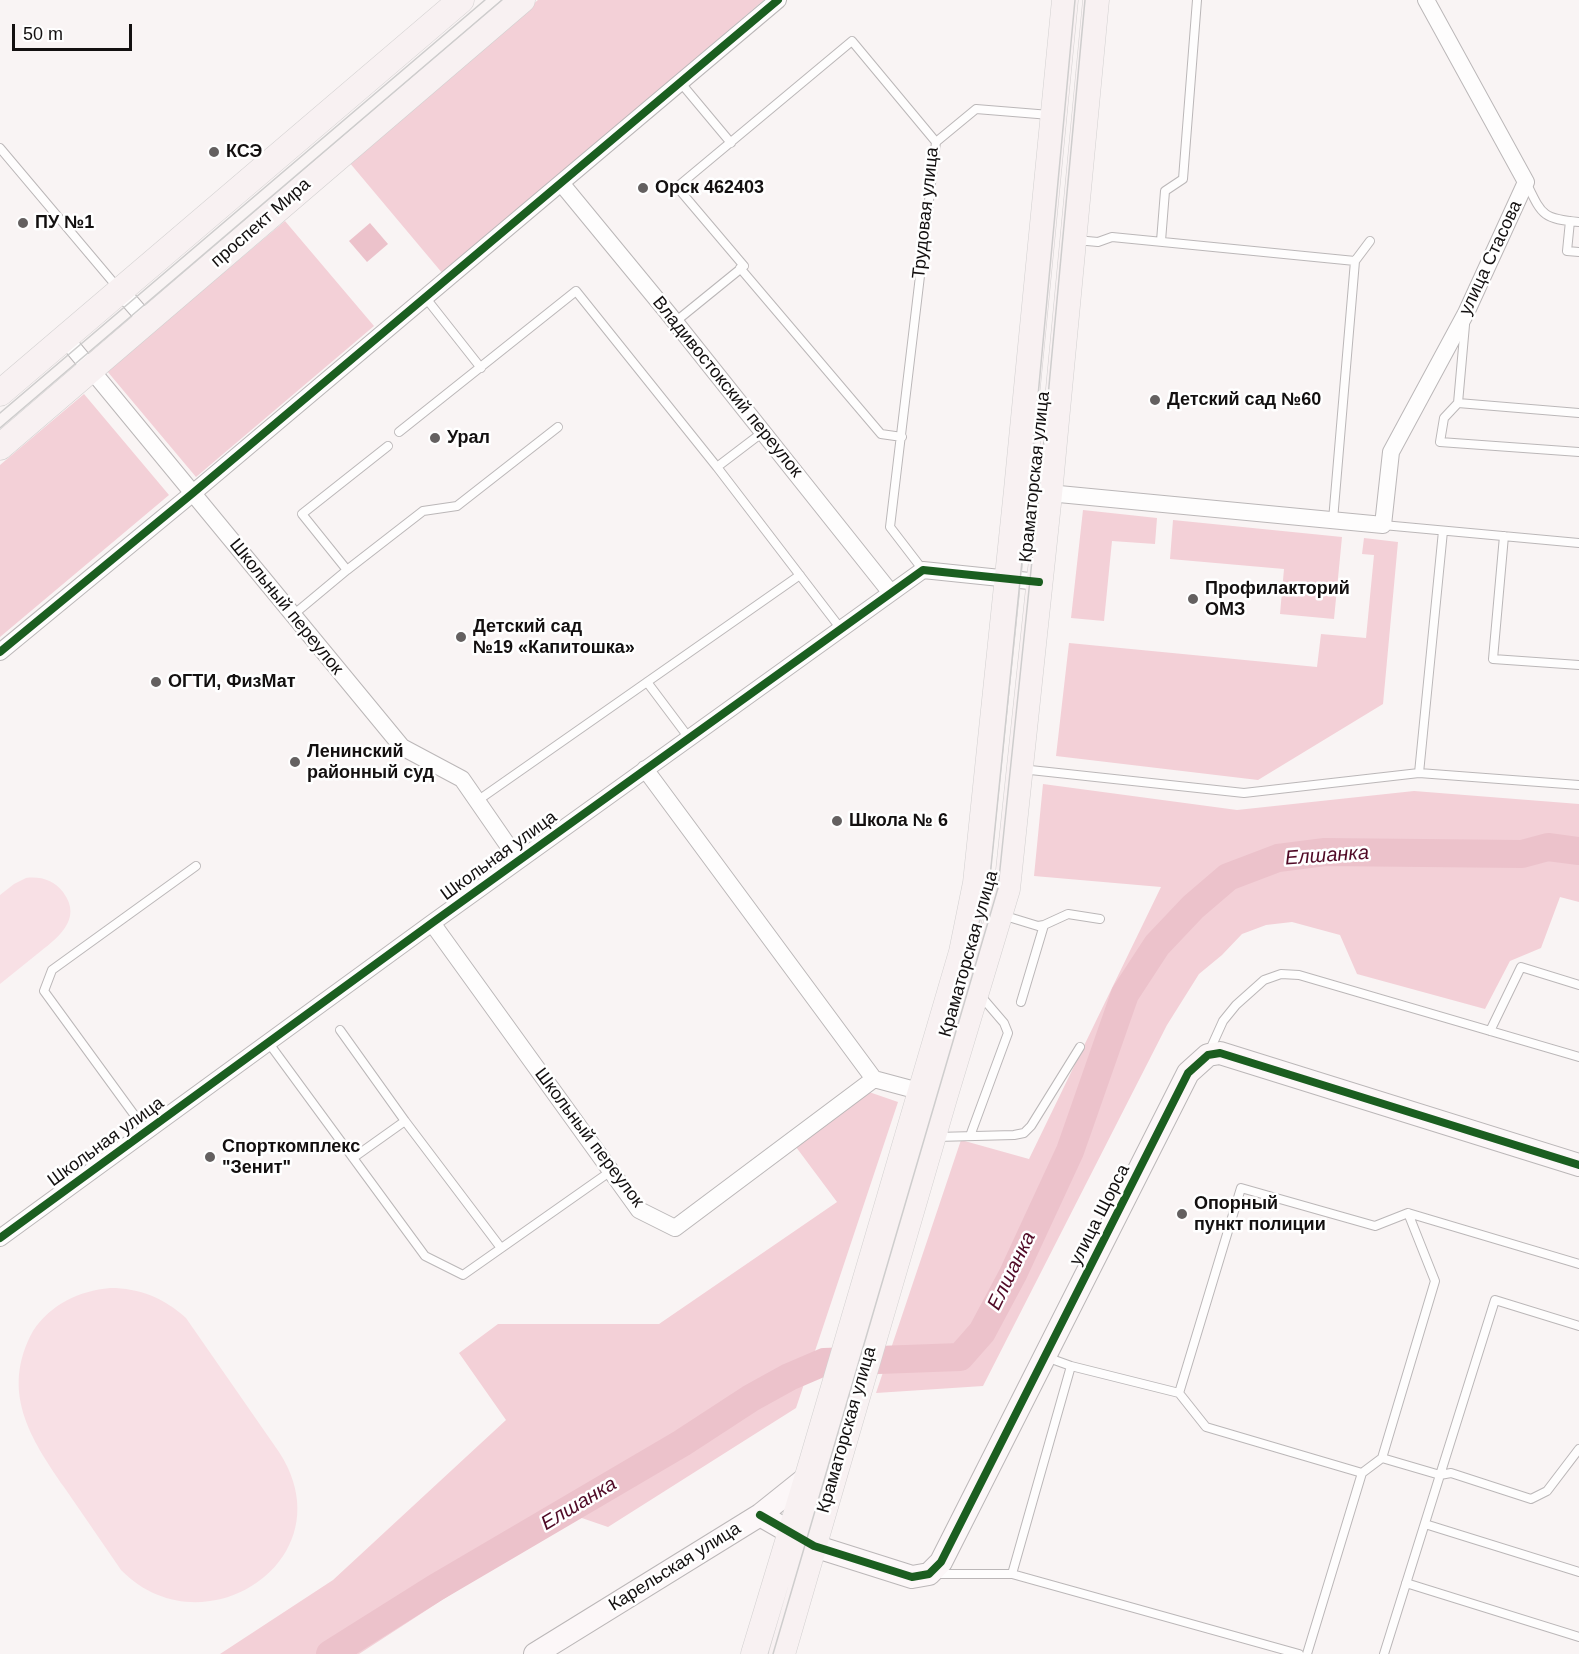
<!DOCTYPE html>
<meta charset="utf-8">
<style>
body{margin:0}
#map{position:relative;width:1579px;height:1654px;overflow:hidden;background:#f9f4f4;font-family:Arial,sans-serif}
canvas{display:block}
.scale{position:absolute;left:12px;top:24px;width:120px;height:27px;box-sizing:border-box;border:3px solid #131010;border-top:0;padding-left:8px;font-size:18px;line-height:21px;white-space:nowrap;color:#131010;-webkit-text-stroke:4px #fff;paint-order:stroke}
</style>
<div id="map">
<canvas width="1579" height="1654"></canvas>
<div class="scale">50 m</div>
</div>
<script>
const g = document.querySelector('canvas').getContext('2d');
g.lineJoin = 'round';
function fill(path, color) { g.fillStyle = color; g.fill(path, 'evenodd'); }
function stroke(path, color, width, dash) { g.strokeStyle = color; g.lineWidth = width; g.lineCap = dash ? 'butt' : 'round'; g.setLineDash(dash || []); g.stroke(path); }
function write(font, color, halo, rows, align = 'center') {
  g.font = font + ' Arial,sans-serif'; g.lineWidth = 5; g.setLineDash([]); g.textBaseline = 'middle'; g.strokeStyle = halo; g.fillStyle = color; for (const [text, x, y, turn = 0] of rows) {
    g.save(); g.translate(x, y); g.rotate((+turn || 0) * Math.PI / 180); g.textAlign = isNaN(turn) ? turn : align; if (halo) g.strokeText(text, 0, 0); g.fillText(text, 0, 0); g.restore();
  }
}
fill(new Path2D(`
 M26,878C40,876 54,880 63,892C84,920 56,939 36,955C24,965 12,974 0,984V895L14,884Z
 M110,1288C140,1288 164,1298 186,1318L279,1452C349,1559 203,1654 121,1570C102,1542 83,1515 64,1487C30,1438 0,1391 33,1331C51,1304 79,1291 110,1288Z`), '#f8e0e5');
fill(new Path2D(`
 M538,0H764L443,274L349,162Z
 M285,221L374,326L196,477L107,371Z
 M84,394L169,495L0,637V465Z
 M1083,510L1157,518L1155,544L1112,541L1104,621L1071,618Z
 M1173,520L1342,537L1334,619L1280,614L1284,569L1170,559Z
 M1364,538L1398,542L1383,704L1258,780L1056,756L1069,643L1317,667L1321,634L1366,638L1374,555L1362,554Z
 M1043,784L1237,810L1414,791L1579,804V902L1560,897L1541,948L1510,961L1485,1009L1357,974L1340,935L1292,922L1266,925L1242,934L1222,955L1199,974L1167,1025L983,1386L876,1393L961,1140L1029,1159L1161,887L1034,876Z
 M869,1092L898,1102L796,1408L608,1527L573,1515L359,1654H220L333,1580L506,1420L459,1353L498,1324H659L837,1202L796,1147Z`), '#f3d0d7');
fill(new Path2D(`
 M370,223L388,244L367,262L349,241Z`), '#ecc2cb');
stroke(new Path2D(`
 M330,1654L435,1588L682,1443L751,1398L789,1377L824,1362L960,1357L982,1332L1013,1274L1070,1151L1125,994L1157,945L1193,907L1228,877L1278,858L1325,852L1522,854L1548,847L1579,851`), '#ecc2cb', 28);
const lane = new Path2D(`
 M680,82L731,143
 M936,142L976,109L1050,115
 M0,148L118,288
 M1526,182C1542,215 1542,219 1579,222
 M1570,221L1567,251L1579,252
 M1076,240L1098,242L1112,237L1355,261L1370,241
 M1161,241L1165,191L1183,179L1197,0
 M740,268L881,434L902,437
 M425,297L481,368
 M675,322L744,266L677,187L852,41L936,142L890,527L923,570
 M1465,325L1458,403L1444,418L1440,442L1579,452
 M1458,403L1579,413
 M399,432L576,291L717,467
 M763,432L717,467L841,629
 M388,446L302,514L347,570L423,511L457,506L558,427
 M1333,520L1355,261
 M1383,525L1579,543
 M1504,536L1493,659L1579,665
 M293,615L347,570
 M647,682L689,738
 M1021,769L1244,793L1419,773L1579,785
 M1419,773L1443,531
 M477,801L800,575
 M1002,915L1038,926L1044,925L1021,1002
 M1044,925L1068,914L1100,919
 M340,1030L405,1121L501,1248
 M1490,1031L1521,967L1579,985
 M268,1042L425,1256L463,1275L611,1171
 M1209,1052L1223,1021L1236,1005L1264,980L1281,974L1299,975L1579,1057
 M146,1131L44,991L52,970L196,866
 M970,1136L1008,1033L1004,1023L980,995
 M936,1137L1014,1135L1024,1133L1031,1126L1080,1047
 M353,1158L405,1121
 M1579,1326L1495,1300L1440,1475L1451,1473L1531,1499L1547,1491L1579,1449
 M1046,1357L1071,1366L1179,1393
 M1382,1458L1440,1475L1384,1654
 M1362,1473L1206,1427L1179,1393L1241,1188L1375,1226L1408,1213L1579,1264
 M1425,1524L1579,1572
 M936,1574H1012L1299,1654
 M1012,1574L1071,1366
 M1406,1583L1579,1637
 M1307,1654L1362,1473L1382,1458L1435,1281L1408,1213`);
const street = new Path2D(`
 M561,183L668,313L891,593
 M120,290L147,321
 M65,338L402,747L462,779L518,860
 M1017,490L1383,525L1391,452L1466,313L1526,182L1426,0
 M0,652L193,493L778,0
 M645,769L874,1079L930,1094
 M432,923L639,1210L675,1228L874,1079
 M0,1238L432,923L923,570L1039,582`);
const secondary = new Path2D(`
 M760,1515L814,1546L912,1577L929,1574L941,1562L1188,1073L1208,1055L1220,1053L1579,1165
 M535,1654L760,1515L815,1471`);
const primary = new Path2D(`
 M0,393L461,0
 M0,447L522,0
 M754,1654L808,1476L962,952L976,883L1017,490L1065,0
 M782,1654L944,1098L1007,889L1049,494L1096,0`);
stroke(lane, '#bbb7b8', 10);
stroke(street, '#bbb7b8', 18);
stroke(secondary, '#bbb7b8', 24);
stroke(primary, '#d2d0d0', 27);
stroke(lane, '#fefdfd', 8);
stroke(street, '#fefdfd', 16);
stroke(secondary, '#fcf7f8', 22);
stroke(primary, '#f8f1f2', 26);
stroke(new Path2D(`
 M0,413L485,0
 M0,428L502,0
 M979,923L989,887L1029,492L1075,0
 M773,1654L998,888L1039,493L1085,0`), '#cecdcd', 1.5);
stroke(new Path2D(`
 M0,652L193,493L778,0
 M0,1238L432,923L923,570L1039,582
 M760,1515L814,1546L912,1577L929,1574L941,1562L1188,1073L1208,1055L1220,1053L1579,1165`), '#1b5e20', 8);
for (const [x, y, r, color] of [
 [214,152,6,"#646060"],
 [643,188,6,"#646060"],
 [23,223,6,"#646060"],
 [1155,400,6,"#646060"],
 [435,438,6,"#646060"],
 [1193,599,6,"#646060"],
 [461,637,6,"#646060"],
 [156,682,6,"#646060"],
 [295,762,6,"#646060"],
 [837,821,6,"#646060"],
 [210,1157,6,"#646060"],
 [1182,1214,6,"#646060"]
]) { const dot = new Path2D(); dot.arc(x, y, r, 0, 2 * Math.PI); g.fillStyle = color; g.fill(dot); stroke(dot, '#fff', 2); }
write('bold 18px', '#131010', '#fff', [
 ["КСЭ",226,152],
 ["Орск 462403",655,188],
 ["ПУ №1",35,223],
 ["Детский сад №60",1167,400],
 ["Урал",447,438],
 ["Профилакторий",1205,589],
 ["ОМЗ",1205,610],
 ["Детский сад",473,627],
 ["№19 «Капитошка»",473,648],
 ["ОГТИ, ФизМат",168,682],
 ["Ленинский",307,752],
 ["районный суд",307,773],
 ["Школа № 6",849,821],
 ["Спорткомплекс",222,1147],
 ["\"Зенит\"",222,1168],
 ["Опорный",1194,1204],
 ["пункт полиции",1194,1225]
], 'left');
write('18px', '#131010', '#fff', [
 ["Трудовая улица",926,213,-84],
 ["проспект Мира",261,223,-41],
 ["улица Стасова",1491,258,-65],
 ["Владивостокский переулок",727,387,51],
 ["Краматорская улица",1035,477,-84],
 ["Школьный переулок",286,607,51],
 ["Школьная улица",499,856,-36],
 ["Краматорская улица",969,954,-74],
 ["Школьный переулок",589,1138,53],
 ["Школьная улица",106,1142,-36],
 ["улица Щорса",1100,1215,-63],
 ["Краматорская улица",847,1430,-74],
 ["Карельская улица",675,1567,-32]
]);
write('italic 20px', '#500a26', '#fff', [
 ["Елшанка",1327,856,-4],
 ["Елшанка",1012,1271,-64],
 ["Елшанка",579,1504,-31]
]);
</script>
